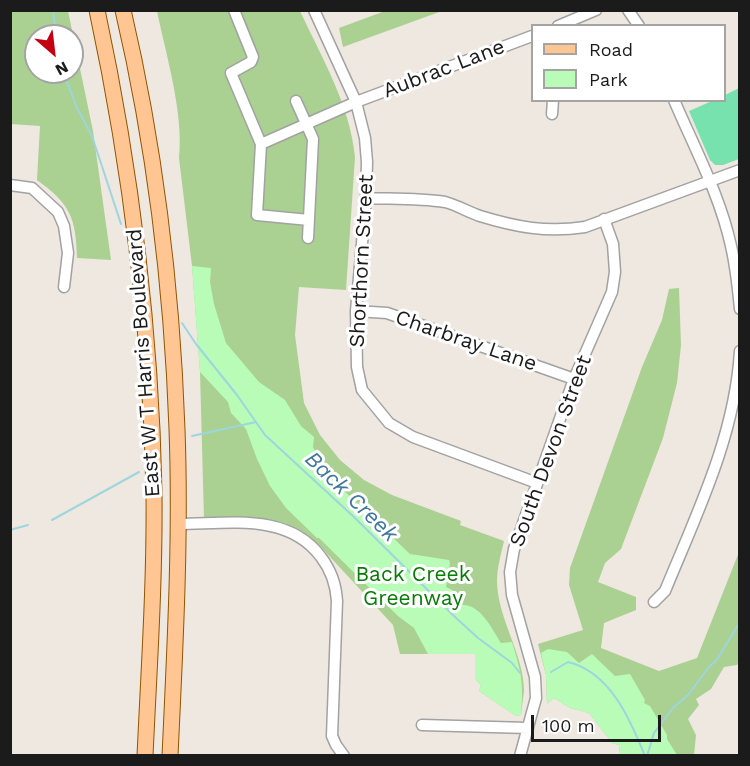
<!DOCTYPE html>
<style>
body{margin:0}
#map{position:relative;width:750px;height:766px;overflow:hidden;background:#eee8e0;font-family:"Work Sans",sans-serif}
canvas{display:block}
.frame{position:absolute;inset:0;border:12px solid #1b1b1b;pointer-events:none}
.legend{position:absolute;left:531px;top:24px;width:195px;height:78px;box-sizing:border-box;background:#fff;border:2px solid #a4a4a4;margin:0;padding:8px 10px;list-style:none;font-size:18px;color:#1b1b1b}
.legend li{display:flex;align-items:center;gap:12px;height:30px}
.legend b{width:30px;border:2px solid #a4a4a4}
.north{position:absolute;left:24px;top:24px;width:60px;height:60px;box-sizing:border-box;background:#fff;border:2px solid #a4a4a4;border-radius:50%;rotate:152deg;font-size:16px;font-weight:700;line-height:24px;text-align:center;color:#1b1b1b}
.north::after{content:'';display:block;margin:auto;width:21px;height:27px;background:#c60013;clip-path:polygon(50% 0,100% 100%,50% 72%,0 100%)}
.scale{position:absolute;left:531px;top:715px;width:130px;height:27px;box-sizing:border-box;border:3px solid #1b1b1b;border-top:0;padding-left:8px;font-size:18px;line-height:21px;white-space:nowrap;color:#1b1b1b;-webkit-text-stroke:4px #fff;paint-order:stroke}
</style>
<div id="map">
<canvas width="750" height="766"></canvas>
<div class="frame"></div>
<ul class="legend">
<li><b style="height:8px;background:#ffc693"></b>Road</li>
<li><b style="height:16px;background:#b9fcb8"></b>Park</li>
</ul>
<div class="north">N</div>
<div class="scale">100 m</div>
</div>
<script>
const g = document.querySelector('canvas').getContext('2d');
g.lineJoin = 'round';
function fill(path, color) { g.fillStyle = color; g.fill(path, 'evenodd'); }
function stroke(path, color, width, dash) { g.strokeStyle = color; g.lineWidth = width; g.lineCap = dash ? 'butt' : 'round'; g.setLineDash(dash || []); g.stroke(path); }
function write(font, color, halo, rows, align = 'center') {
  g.font = font + ' "Work Sans",sans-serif'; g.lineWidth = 6; g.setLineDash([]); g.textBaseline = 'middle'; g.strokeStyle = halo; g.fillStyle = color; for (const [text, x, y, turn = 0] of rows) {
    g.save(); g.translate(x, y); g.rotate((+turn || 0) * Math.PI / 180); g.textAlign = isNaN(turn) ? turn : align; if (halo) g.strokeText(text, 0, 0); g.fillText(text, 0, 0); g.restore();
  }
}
fill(new Path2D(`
 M10,11H68L93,131L111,260L77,258C76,217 70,204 37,180L40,126L11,124ZM36,36H72V72H36Z
 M157,11H300C322,58 350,105 355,157L346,290L299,287L295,335L304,403L320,435L340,460L364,480L392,495L461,521L460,525L504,541C501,554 497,568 497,582C498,620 524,654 524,691C523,699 522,707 521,715L516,716L479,691L481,685L475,679V654H400L393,625L319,545L285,523L204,519L200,372L192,266L179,158C184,114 166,55 157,11Z
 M385,11H442L343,47L339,28Z
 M679,288L681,345L677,383L663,438L621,549L605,563L598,582L636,597V610L604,623L601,648L659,671L697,658L739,552L740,659L737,665L724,667L711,689L696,699L699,705L688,719L696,735L694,755H620L619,745L612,743L589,713L570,708L554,698L547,704L546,675L538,644L583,630L569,585L570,568L642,367L662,320L669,289Z`), '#aad092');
fill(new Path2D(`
 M192,266L211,268L210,282L214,304L226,343L259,382L285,400L301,426L314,437L313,447L326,474L356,502L379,518L387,532L410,554L449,560L450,563L446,587L452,590L463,605C481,605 492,629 501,643L512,642C521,671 524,684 521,715L516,716L479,691L481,685L475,679V654H428L414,628L398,616L319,538H317L286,508L270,486L257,459L246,429L231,413L228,402L200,372Z
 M548,649L567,652L579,663L592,654L615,676L630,674L645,700L644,703L650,706L667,735V739L677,755H620L619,745L612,743L589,713L570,708L554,698L547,704L546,675L541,653Z`), '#b9fcb8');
fill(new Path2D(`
 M739,88V159L723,165H715L710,160L689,111L712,101L724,100L725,95Z`), '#78e2af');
stroke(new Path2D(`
 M53,10L56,34L58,36
 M64,72L65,77L77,108L92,136L121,224
 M182,323L196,344L237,395L265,435L354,517L455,617L478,638L512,663L520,673
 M192,436L256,422
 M52,520L139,472
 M10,530L28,525
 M551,672L568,662C610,672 630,719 645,756
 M647,756L654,733L673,708L688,695L709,667L716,661L740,622`), '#9dd6de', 2);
const minor = new Path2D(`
 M234,10L253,57L251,62L231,73L261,144L257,215L309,220
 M314,10L356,102L365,138L367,162L366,198L356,311L357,367L362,390L389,423L413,437L537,483
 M628,10L639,26
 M558,26L596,10
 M674,100C694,147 720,195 731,246C736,267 738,288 740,309
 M296,101L313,139L308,238
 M552,114L553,100
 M261,144L356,102L532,36
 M10,185L32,188L58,212L64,226L68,253L64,287
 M366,198C392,199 419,198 445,202C457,205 468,212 480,216C516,227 547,233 585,227L740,170
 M356,311L387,313L574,379
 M178,524C228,524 288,512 321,557C331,570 336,585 337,601L332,736L336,745L344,756
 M654,602L665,591C697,513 735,436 740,351
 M422,725L528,728
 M520,756L536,698L535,677L512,595L510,572L514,549L574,379L612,292L615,272L613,244L604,219`);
const primary = new Path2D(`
 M97,10C131,169 151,330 154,492C155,580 149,668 145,756
 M123,10C155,147 172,288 177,429C181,538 175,647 170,756`);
stroke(minor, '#a2a2a2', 13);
stroke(primary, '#925400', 17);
stroke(minor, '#fff', 10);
stroke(primary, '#ffc693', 15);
write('21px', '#1b1b1b', '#fff', [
 ["Aubrac Lane",444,69,-21],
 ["Shorthorn Street",362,261,-87],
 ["Charbray Lane",466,341,19],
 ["East W T Harris Boulevard",144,363,-94],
 ["South Devon Street",551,451,-70]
]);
write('21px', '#067d05', '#fff', [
 ["Back Creek",413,575],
 ["Greenway",413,599]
]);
write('italic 22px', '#3e789f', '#fff', [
 ["Back Creek",351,497,44]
]);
</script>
